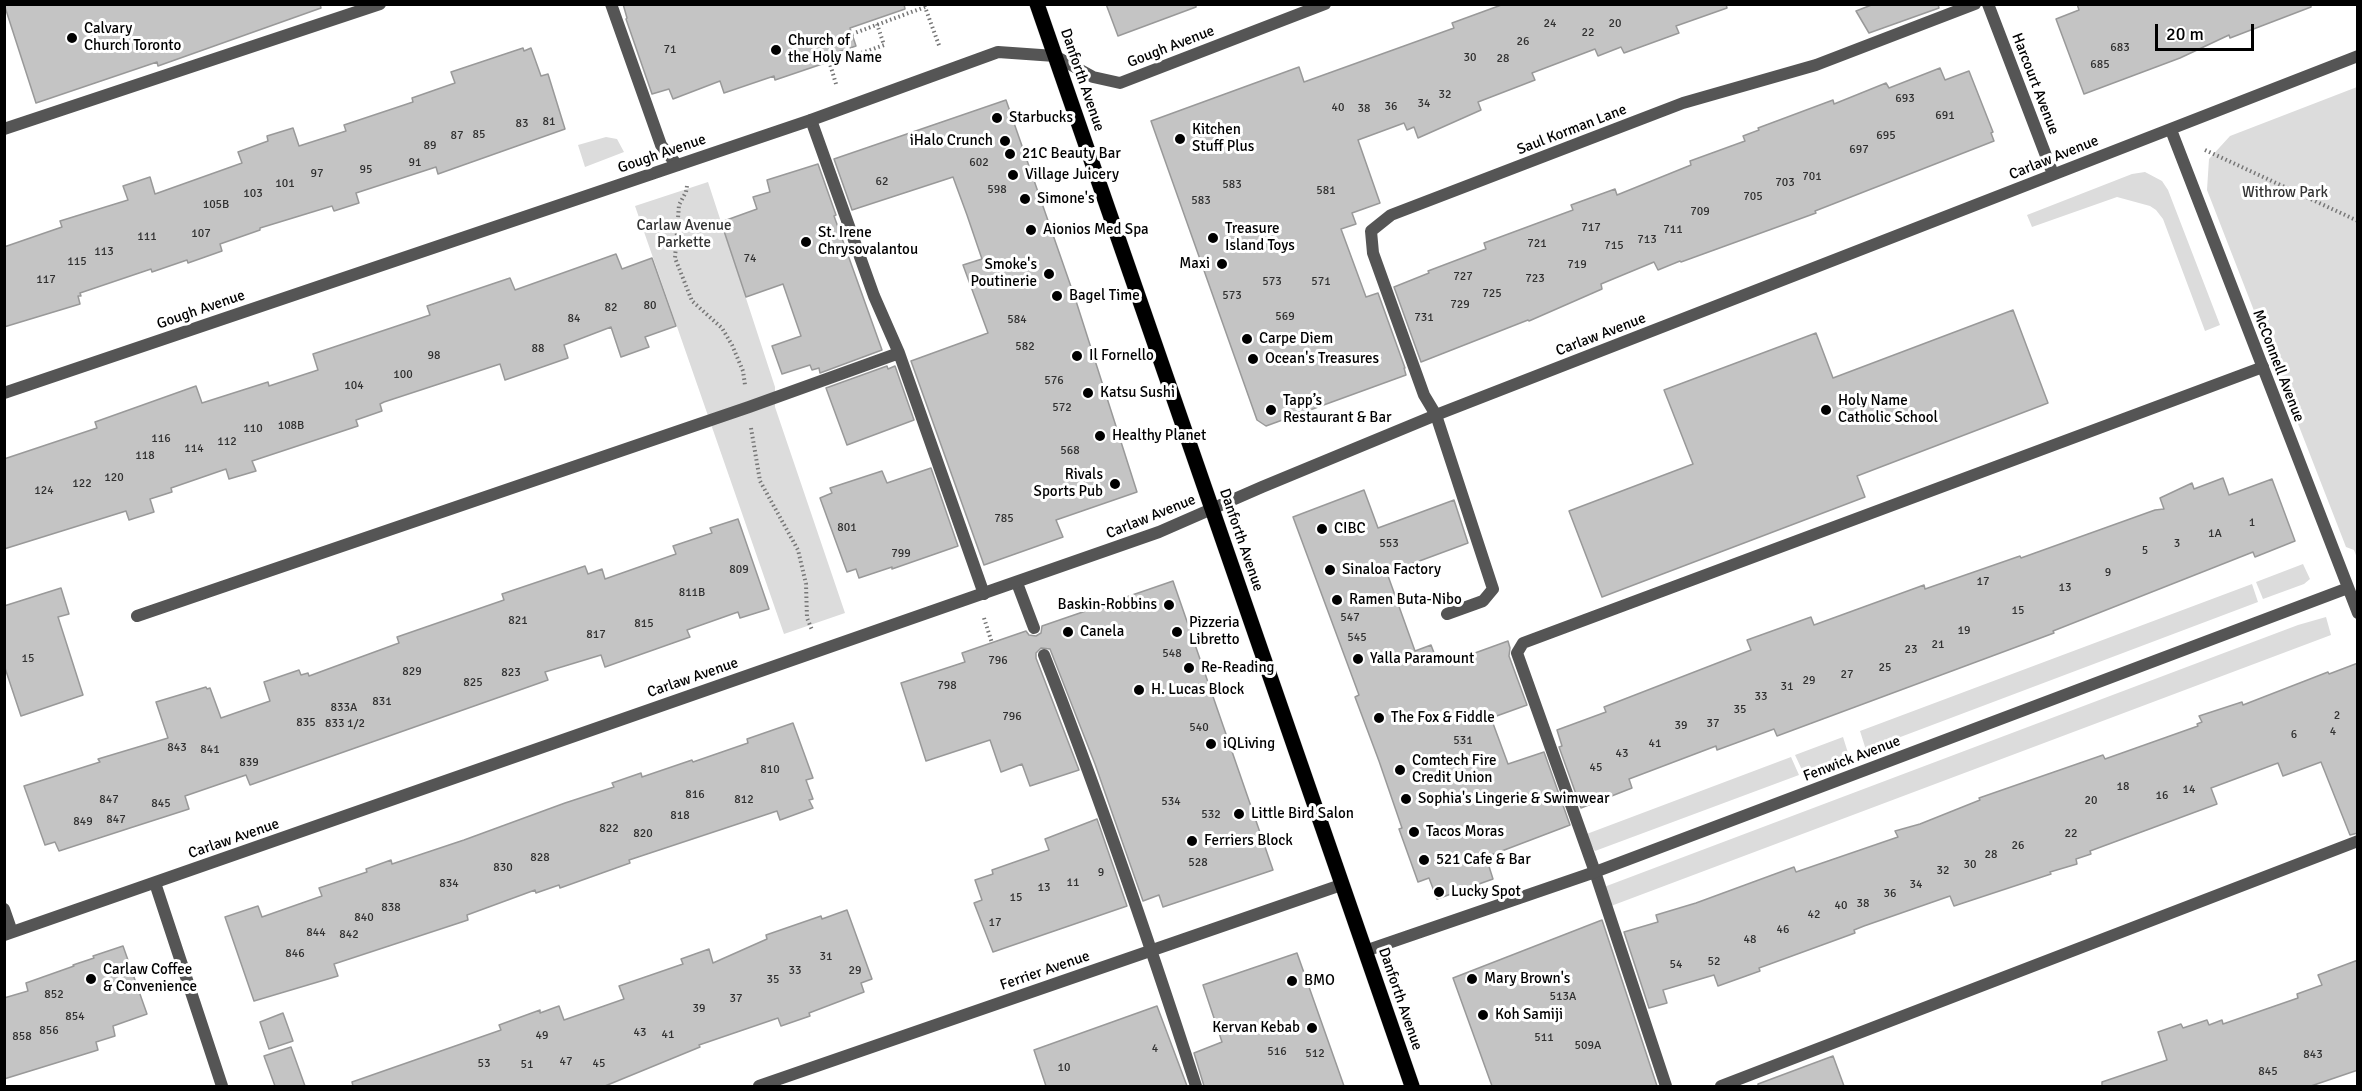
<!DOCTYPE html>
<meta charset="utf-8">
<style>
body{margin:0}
#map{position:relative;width:2362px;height:1091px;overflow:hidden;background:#fff;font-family:Signika,sans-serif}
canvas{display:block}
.frame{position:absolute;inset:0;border:6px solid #000;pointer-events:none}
.scale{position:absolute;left:2155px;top:24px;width:99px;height:27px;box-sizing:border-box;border:3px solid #000;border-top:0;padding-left:8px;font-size:18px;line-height:21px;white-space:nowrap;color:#000;-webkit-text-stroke:4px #fff;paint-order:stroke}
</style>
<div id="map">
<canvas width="2362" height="1091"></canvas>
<div class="frame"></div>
<div class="scale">20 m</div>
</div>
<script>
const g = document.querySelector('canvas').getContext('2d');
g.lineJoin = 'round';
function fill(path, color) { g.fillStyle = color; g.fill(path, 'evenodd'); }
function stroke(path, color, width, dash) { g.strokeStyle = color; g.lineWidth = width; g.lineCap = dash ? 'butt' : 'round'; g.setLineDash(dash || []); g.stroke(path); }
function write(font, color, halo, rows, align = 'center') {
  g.font = font + ' Signika,sans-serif'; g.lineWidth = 6; g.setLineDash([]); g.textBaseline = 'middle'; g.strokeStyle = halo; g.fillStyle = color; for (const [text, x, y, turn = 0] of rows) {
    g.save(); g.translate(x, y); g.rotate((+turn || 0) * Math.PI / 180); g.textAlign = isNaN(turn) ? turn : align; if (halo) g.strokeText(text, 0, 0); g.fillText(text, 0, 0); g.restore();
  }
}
fill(new Path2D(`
 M2357,87V558L2354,550L2346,547L2207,190L2209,159L2230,136Z
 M606,137L617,139L624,152L585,167L578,145Z
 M2145,172L2162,181L2168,190L2220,325L2205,331L2163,219L2156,210L2150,206L2117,197L2032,227L2027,215L2132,174Z
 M708,182L775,387V407L845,613L784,634L635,206Z
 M2303,564L2310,579L2304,584L2263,599L2256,582Z
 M2252,584L2258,602L1866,750L1860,731Z
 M2326,617L2331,635L1611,906L1604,887L2298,625Z
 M1843,737L1849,756L1803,772L1795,755Z
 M1791,757L1799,775L1595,851L1584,835Z`), '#dcdcdc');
const building = new Path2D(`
 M4,4H320L321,8L158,66L157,62L36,103Z
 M623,4H904L905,9L850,28L856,46L832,54L834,60L775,80L774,76L724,93L720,81L673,99L669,89L652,94L626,19L627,18Z
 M1106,4H1196V7L1118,36Z
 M1504,4H1726L1727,8L1676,26L1679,33L1624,53L1621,47L1598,56L1595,49L1532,73L1535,80L1478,102L1481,110L1418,138L1414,127L1407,130L1404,123L1358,140L1380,203L1352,213L1356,224L1341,229L1366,297L1378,293L1405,368H1404L1406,375L1266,426L1257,420L1151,121L1299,67L1304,82L1454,28L1452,23Z
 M1874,4H1938L1939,8L1869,33L1856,11Z
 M2077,4H2311V7L2230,38L2229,35L2180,58L2084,94L2056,19L2079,10Z
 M523,48L524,51L531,48L541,76L548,74L565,129L438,174L436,167L356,193L359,203L334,211L332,206L260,228V230L220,244L222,251L188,263L187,260L152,272L151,269L80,293L81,296H78L80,304L4,327V247L62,227L60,221L128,200L123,186L150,177L155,194L242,163L238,152L268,141L267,136L293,128L299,146L346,131L344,125L413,102L412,98L455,83L451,72Z
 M1940,68L1945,80L1969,71L1993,132L1991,133L1994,141L1815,211L1816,213L1681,262L1680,261L1658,270L1654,262L1601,284L1602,289L1529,321L1528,320L1421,362L1394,287L1429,273L1428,271L1486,249L1484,243L1573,210L1571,205L1615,189L1617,195L1691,165L1690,161L1745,141L1743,136L1759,130L1758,128L1833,100L1834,104L1886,83L1889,88Z
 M1006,100L1076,301L1137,492L1056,520L1063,537L984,565L911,361L988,333L963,265L982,259L967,215L953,177L852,210L834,159Z
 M818,164L836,215L834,216L882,350L820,373L819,368L812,370L810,365L782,374L772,346L801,336L783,284L746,297L721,222L757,209L753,197L770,192L767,180Z
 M616,254L622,269L652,258L676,326L645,337L649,347L621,357L611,327L564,345L568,358L505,380L500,364L384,402L380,404L382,411L356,420L358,426L252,461L256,471L229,479L226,469L171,488L172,492L150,499L154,512L129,520L126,511L4,549V459L97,428L95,422L196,386L202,403L268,382L269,386L318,370L313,354L430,315L427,306L510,278L515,290Z
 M2013,310L2048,403L1857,476L1865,497L1602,597L1569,511L1693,464L1664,390L1816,333L1833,378Z
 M887,366L888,369L895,366L914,420L847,445L826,388Z
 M931,468L958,546L892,569V567L859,578L856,569L847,572L820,498L832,493L830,488L882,471L887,483Z
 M2223,478L2229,495L2272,479L2295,541L2255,557L2253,552L2053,631L2054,633L1777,736L1774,729L1717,750L1716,746L1629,779L1632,788L1581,808L1559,747L1562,746L1557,730L1606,712L1604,707L1751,650L1747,640L1811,617L1814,625L1924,585L1925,589L2020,556L2021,558L2155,510L2164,509L2160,498L2192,483L2194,489Z
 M1364,490L1378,528L1454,500L1468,543L1387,573L1415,651L1431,645L1439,666L1508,641L1510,648L1509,656L1527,705L1491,718L1508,764L1544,752L1570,825L1486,857L1493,879L1437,899L1429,878L1418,882L1399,829L1402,828L1379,761L1355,697L1359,695L1293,517Z
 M738,519L769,609L740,618L738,612L687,630L690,637L605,667L601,655L545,672L548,680L250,785L246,775L185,796L189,809L133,827L59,851L55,842L45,845L24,786L100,762L98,759L168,738L156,702L206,687L207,689L210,688L221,718L270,701L264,682L299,670L301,675L308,673L309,676L399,643L397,637L504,600L502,594L585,566L588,574L602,569L605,579L676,554L673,546L712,533L710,528Z
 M1173,581L1273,870L1163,907L1159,895L1143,901L1095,764L1050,649L1041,648L1036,653V658L1079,770L1030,786L1022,764L1001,772L990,740L926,761L901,683L965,662L962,653L1026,631L1029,635L1036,636L1041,633L1042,626Z
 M61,588L69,614L58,617L83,695L21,716L4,665V606Z
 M2358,663V833L2350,835L2321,762L2283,776L2278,763L2211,788L2217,804L2090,851L2091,854L2076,859L2077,864L2050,872L2051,874L1954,906L1950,896L1864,926L1854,930L1855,933L1759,968L1760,971L1718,986L1714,975L1663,990L1667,1003L1649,1008L1624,932L1658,922L1656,915L1696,903L1794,867L1796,872L1898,837L1895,831L1920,824L1980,800L1979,798L2103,755L2105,759L2198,726L2197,724L2202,722L2199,716L2242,702L2243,705L2328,672L2329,674Z
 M793,723L813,778L806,780L813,799L809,800L813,808L780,820L777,811L629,860L630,863L560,888L559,885L536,893L535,890L467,915L468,920L334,964L338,976L254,1001L225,917L258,906L262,917L322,896L319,888L367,872L366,869L391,860L392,864L464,840L565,803L614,787L612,783L641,773L642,777L692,760L693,762L748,743L747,739Z
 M1097,819L1127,906L993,952L974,903L982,900L975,880L993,874L992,870L1049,850L1045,839Z
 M847,910L872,979L861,983L864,992L809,1013L810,1016L781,1026L778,1018L699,1045L700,1047L605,1086H353L352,1082L501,1030L499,1025L540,1010V1013L559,1006L564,1020L624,999L619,986L683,964L681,959L709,949L713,963L767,939L766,935L821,916L822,919Z
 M1602,920L1657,1086H1492L1453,978Z
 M123,946L147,1014L113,1026L115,1036L96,1042L98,1050L4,1079V998L28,991L26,983L74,966L73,965L94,958L93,956Z
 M1297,953L1344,1086H1204L1194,1053L1222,1042L1203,985Z
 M2358,960V1070L2311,1086H2102V1082L2167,1060L2158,1032L2181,1024L2183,1028L2207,1020L2209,1025L2222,1020L2223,1024L2298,998L2297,994L2322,985L2318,975Z
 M1157,1006L1187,1086H1046L1034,1050Z
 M283,1013L293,1041L269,1049L260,1022Z
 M291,1047L305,1086H275L264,1056Z
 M1833,1056L1844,1086H1758V1084Z`);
fill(building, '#c4c4c4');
stroke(building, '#999', 1.5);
const primary = new Path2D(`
 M1037,4L1412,1086`);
stroke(primary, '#dbdbdb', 16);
stroke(new Path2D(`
 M852,34L925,7L940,48
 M836,84L830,64L884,45L877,24
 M2205,150L2358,221
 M687,186L686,192L679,205L675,258L692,301L722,328L732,345L743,371L745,385
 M751,428L760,481L798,550L806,584L807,618L812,630
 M984,618L992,643`), '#777', 4, [1.5, 3]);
stroke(new Path2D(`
 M611,4L661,145L677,165
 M811,120L874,296L899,353L984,594
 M4,129L380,4
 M1017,583L1034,628
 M1447,614L1483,601L1493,589L1436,415L1424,395L1373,253L1371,231L1391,215L1683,103L1816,65L1975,4
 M137,616L749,407L899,353
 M1044,655C1100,797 1149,941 1196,1086
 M1666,1086L1595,872L1517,653L1523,643L2263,367
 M1721,1086L2358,841`), '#555', 12);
stroke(new Path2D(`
 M1988,4L2053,174
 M2171,130L2358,613
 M4,393L811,120L998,52L1055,56L1093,77L1120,83L1325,4
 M155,883L222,1086
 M4,909L12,932
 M4,935L1159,532L1262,487L1436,415L2358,56
 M1365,951L1595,872L2348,588
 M759,1086L1341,885`), '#555', 12);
stroke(primary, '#000', 15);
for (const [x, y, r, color] of [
 [72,38,6,"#000"],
 [776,50,6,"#000"],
 [997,118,6,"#000"],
 [1180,139,6,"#000"],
 [1005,141,6,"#000"],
 [1010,154,6,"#000"],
 [1013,175,6,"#000"],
 [1025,199,6,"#000"],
 [1031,230,6,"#000"],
 [1213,238,6,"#000"],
 [806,242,6,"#000"],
 [1222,264,6,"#000"],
 [1049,274,6,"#000"],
 [1057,296,6,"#000"],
 [1247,339,6,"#000"],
 [1077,356,6,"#000"],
 [1253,359,6,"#000"],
 [1088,393,6,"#000"],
 [1271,410,6,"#000"],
 [1826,410,6,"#000"],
 [1100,436,6,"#000"],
 [1115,484,6,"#000"],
 [1322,529,6,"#000"],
 [1330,570,6,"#000"],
 [1337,600,6,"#000"],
 [1169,605,6,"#000"],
 [1068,632,6,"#000"],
 [1177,632,6,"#000"],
 [1358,659,6,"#000"],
 [1189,668,6,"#000"],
 [1139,690,6,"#000"],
 [1379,718,6,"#000"],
 [1211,744,6,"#000"],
 [1400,770,6,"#000"],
 [1406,799,6,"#000"],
 [1239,814,6,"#000"],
 [1414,832,6,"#000"],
 [1192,841,6,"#000"],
 [1424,860,6,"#000"],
 [1439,892,6,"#000"],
 [91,979,6,"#000"],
 [1472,979,6,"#000"],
 [1292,981,6,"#000"],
 [1483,1015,6,"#000"],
 [1312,1028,6,"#000"]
]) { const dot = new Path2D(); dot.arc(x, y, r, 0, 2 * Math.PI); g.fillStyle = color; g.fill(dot); stroke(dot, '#fff', 2); }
write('12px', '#313131', null, [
 ["24",1550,24],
 ["20",1615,24],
 ["22",1588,33],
 ["26",1523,42],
 ["683",2120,48],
 ["71",670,50],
 ["30",1470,58],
 ["28",1503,59],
 ["685",2100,65],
 ["32",1445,95],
 ["693",1905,99],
 ["34",1424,104],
 ["36",1391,107],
 ["40",1338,108],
 ["38",1364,109],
 ["691",1945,116],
 ["81",549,122],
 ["83",522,124],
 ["85",479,135],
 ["87",457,136],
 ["695",1886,136],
 ["89",430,146],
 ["697",1859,150],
 ["91",415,163],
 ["602",979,163],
 ["95",366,170],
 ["97",317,174],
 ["701",1812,177],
 ["62",882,182],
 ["703",1785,183],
 ["101",285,184],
 ["583",1232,185],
 ["598",997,190],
 ["581",1326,191],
 ["103",253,194],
 ["705",1753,197],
 ["583",1201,201],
 ["105B",216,205],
 ["709",1700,212],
 ["717",1591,228],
 ["711",1673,230],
 ["107",201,234],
 ["111",147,237],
 ["713",1647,240],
 ["721",1537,244],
 ["715",1614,246],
 ["113",104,252],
 ["74",750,259],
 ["115",77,262],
 ["719",1577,265],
 ["727",1463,277],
 ["723",1535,279],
 ["117",46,280],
 ["573",1272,282],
 ["571",1321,282],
 ["725",1492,294],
 ["573",1232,296],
 ["729",1460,305],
 ["80",650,306],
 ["82",611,308],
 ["569",1285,317],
 ["731",1424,318],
 ["84",574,319],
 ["584",1017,320],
 ["582",1025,347],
 ["88",538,349],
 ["98",434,356],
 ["100",403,375],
 ["576",1054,381],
 ["104",354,386],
 ["572",1062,408],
 ["108B",291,426],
 ["110",253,429],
 ["116",161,439],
 ["112",227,442],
 ["114",194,449],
 ["568",1070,451],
 ["118",145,456],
 ["120",114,478],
 ["122",82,484],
 ["124",44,491],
 ["785",1004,519],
 ["1",2252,523],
 ["801",847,528],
 ["1A",2215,534],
 ["553",1389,544],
 ["3",2177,544],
 ["5",2145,551],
 ["799",901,554],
 ["809",739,570],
 ["9",2108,573],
 ["17",1983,582],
 ["13",2065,588],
 ["811B",692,593],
 ["15",2018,611],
 ["547",1350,618],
 ["821",518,621],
 ["815",644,624],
 ["19",1964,631],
 ["817",596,635],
 ["545",1357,638],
 ["21",1938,645],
 ["23",1911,650],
 ["548",1172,654],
 ["15",28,659],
 ["796",998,661],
 ["25",1885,668],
 ["829",412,672],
 ["823",511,673],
 ["27",1847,675],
 ["29",1809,681],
 ["825",473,683],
 ["798",947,686],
 ["31",1787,687],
 ["33",1761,697],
 ["831",382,702],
 ["833A",344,708],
 ["35",1740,710],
 ["2",2337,716],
 ["796",1012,717],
 ["835",306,723],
 ["833 1/2",345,724],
 ["37",1713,724],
 ["39",1681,726],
 ["540",1199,728],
 ["4",2333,732],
 ["6",2294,735],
 ["531",1463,741],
 ["41",1655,744],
 ["843",177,748],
 ["841",210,750],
 ["43",1622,754],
 ["839",249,763],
 ["45",1596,768],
 ["810",770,770],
 ["18",2123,787],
 ["14",2189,790],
 ["816",695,795],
 ["16",2162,796],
 ["847",109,800],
 ["812",744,800],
 ["20",2091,801],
 ["534",1171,802],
 ["845",161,804],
 ["532",1211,815],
 ["818",680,816],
 ["847",116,820],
 ["849",83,822],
 ["822",609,829],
 ["820",643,834],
 ["22",2071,834],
 ["26",2018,846],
 ["28",1991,855],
 ["828",540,858],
 ["528",1198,863],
 ["30",1970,865],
 ["830",503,868],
 ["32",1943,871],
 ["9",1101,873],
 ["11",1073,883],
 ["834",449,884],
 ["34",1916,885],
 ["13",1044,888],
 ["36",1890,894],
 ["15",1016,898],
 ["38",1863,904],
 ["40",1841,906],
 ["838",391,908],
 ["42",1814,915],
 ["840",364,918],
 ["17",995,923],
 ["46",1783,930],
 ["844",316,933],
 ["842",349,935],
 ["48",1750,940],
 ["846",295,954],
 ["31",826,957],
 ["52",1714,962],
 ["54",1676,965],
 ["33",795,971],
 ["29",855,971],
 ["35",773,980],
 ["852",54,995],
 ["513A",1563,997],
 ["37",736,999],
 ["39",699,1009],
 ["854",75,1017],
 ["856",49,1031],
 ["43",640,1033],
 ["41",668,1035],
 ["49",542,1036],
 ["858",22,1037],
 ["511",1544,1038],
 ["509A",1588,1046],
 ["4",1155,1049],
 ["516",1277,1052],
 ["512",1315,1054],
 ["843",2313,1055],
 ["47",566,1062],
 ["53",484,1064],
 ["45",599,1064],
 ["51",527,1065],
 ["10",1064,1068],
 ["845",2268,1072]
]);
write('15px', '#000', '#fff', [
 ["Calvary",84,29],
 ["Church Toronto",84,46],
 ["Church of",788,41],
 ["the Holy Name",788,58],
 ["Starbucks",1009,118],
 ["Kitchen",1192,130],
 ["Stuff Plus",1192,147],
 ["iHalo Crunch",993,141,"right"],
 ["21C Beauty Bar",1022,154],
 ["Village Juicery",1025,175],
 ["Simone's",1037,199],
 ["Treasure",1225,229],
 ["Island Toys",1225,246],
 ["Aionios Med Spa",1043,230],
 ["St. Irene",818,233],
 ["Chrysovalantou",818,250],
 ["Maxi",1210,264,"right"],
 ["Smoke's",1037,265,"right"],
 ["Poutinerie",1037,282,"right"],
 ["Bagel Time",1069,296],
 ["Carpe Diem",1259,339],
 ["Il Fornello",1089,356],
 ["Ocean's Treasures",1265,359],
 ["Katsu Sushi",1100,393],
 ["Tapp’s",1283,401],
 ["Restaurant & Bar",1283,418],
 ["Holy Name",1838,401],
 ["Catholic School",1838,418],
 ["Healthy Planet",1112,436],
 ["Rivals",1103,475,"right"],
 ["Sports Pub",1103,492,"right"],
 ["CIBC",1334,529],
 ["Sinaloa Factory",1342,570],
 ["Ramen Buta-Nibo",1349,600],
 ["Baskin-Robbins",1157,605,"right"],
 ["Pizzeria",1189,623],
 ["Libretto",1189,640],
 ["Canela",1080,632],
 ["Yalla Paramount",1370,659],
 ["Re-Reading",1201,668],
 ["H. Lucas Block",1151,690],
 ["The Fox & Fiddle",1391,718],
 ["iQLiving",1223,744],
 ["Comtech Fire",1412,761],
 ["Credit Union",1412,778],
 ["Sophia's Lingerie & Swimwear",1418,799],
 ["Little Bird Salon",1251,814],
 ["Tacos Moras",1426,832],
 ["Ferriers Block",1204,841],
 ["521 Cafe & Bar",1436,860],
 ["Lucky Spot",1451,892],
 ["Carlaw Coffee",103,970],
 ["& Convenience",103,987],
 ["Mary Brown's",1484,979],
 ["BMO",1304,981],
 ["Koh Samiji",1495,1015],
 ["Kervan Kebab",1300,1028,"right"]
], 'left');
write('15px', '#000', '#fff', [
 ["Gough Avenue",1171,47,-21],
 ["Danforth Avenue",1082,80,71],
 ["Harcourt Avenue",2035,84,69],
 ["Saul Korman Lane",1572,130,-21],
 ["Gough Avenue",662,154,-19],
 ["Carlaw Avenue",2054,158,-22],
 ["Gough Avenue",201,310,-19],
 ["Carlaw Avenue",1601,335,-21],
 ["McConnell Avenue",2278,366,69],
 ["Carlaw Avenue",1151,517,-22],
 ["Danforth Avenue",1241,540,71],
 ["Carlaw Avenue",693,678,-19],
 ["Fenwick Avenue",1852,759,-21],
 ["Carlaw Avenue",234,839,-19],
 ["Ferrier Avenue",1045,971,-19],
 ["Danforth Avenue",1400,999,71]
]);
write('15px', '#333', '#fff', [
 ["Withrow Park",2285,193],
 ["Carlaw Avenue",684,226],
 ["Parkette",684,243]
]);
</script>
